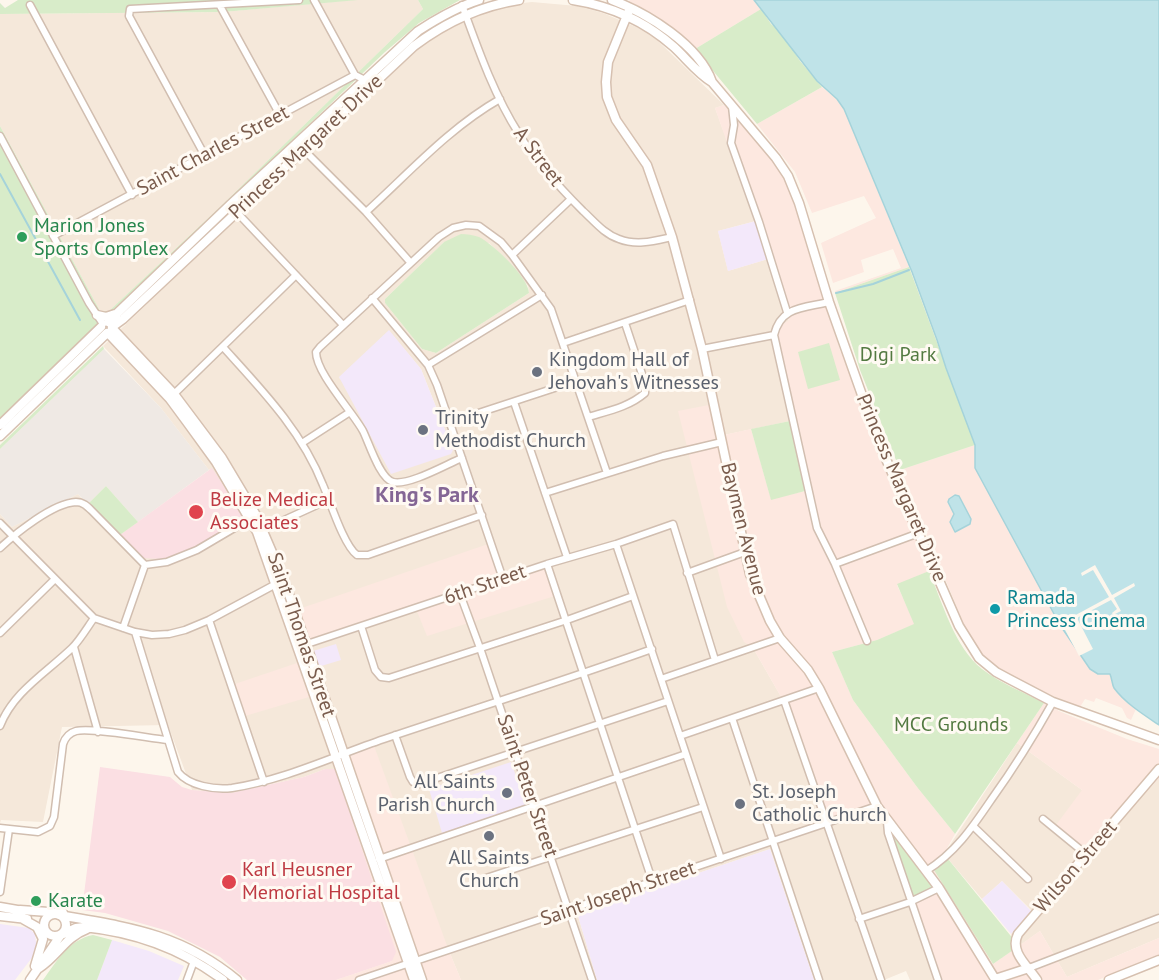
<!DOCTYPE html>
<style>
body{margin:0}
canvas{display:block;background:#fdf6ec}
</style>
<canvas width="1159" height="980"></canvas>
<script>
const g = document.querySelector('canvas').getContext('2d');
g.lineJoin = 'round';
function fill(path, color) { g.fillStyle = color; g.fill(path, 'evenodd'); }
function stroke(path, color, width, dash) { g.strokeStyle = color; g.lineWidth = width; g.lineCap = dash ? 'butt' : 'round'; g.setLineDash(dash || []); g.stroke(path); }
function write(font, color, halo, rows, align = 'center') {
  g.font = font + ' "PT Sans",sans-serif'; g.lineWidth = 6; g.setLineDash([]); g.textBaseline = 'middle'; g.strokeStyle = halo; g.fillStyle = color; for (const [text, x, y, turn = 0] of rows) {
    g.save(); g.translate(x, y); g.rotate((+turn || 0) * Math.PI / 180); g.textAlign = isNaN(turn) ? turn : align; if (halo) g.strokeText(text, 0, 0); g.fillText(text, 0, 0); g.restore();
  }
}
fill(new Path2D(`
 M352,0H418L423,9L219,208L109,311H100L0,126V14L223,12Z
 M532,2L577,6L603,13L643,30L657,40L724,105L715,108L756,221L718,231L728,271L768,259L789,321L790,421L724,435L753,648L784,702L828,827L871,808L889,828L887,830L915,899L938,980H910L906,971L884,980H814L770,849L579,913L578,916L597,980H461L449,951L330,759L335,769H325L304,777L231,793L192,790L168,725L62,727L43,822L1,820L0,823V514L12,527L78,494L129,550L212,468L209,470L161,408L103,346L425,40L455,23L505,5ZM444,242L489,243L505,258L528,286L529,293L436,353L422,349L385,303V299ZM389,331L421,369L453,450L339,378Z
 M1017,743L1082,790L1087,857L1159,778V938L1067,977L1040,931L1019,946L1011,934L1032,911L1002,881L982,899L944,854Z`), '#f5e8da');
fill(new Path2D(`
 M630,0H754L761,9L695,49L652,15L628,2Z
 M822,87L837,99L844,109L909,267L835,293V291L901,268L893,249L861,260L864,272L833,283L821,243L876,218L864,196L812,213L795,172L757,124Z
 M724,105L761,144L776,163L792,190L840,350L929,571L897,585L915,624L877,640L832,652L853,700L917,787L955,834L935,870L993,964L1040,931L1067,977L1159,938V956L1098,980H938L915,899L889,828L871,808L827,827L784,702L753,648L744,642L727,607L678,411L719,403L724,435L751,429L771,499L805,491L771,332L789,320L715,108Z
 M975,445V468L1061,626L1090,669L1098,674H1110L1113,686L1136,709L1131,720L1127,718L1122,708L1096,698L1094,702L1085,699L1080,707L1043,692L1002,672L990,664L970,639L900,470Z
 M491,543L504,576L546,565L558,595L427,636L416,609L307,643L296,610Z
 M297,663L309,697L245,716L232,685Z
 M1044,703L1061,712L1127,739L1159,749V778L1087,857L1053,829L1082,790L1017,743Z
 M373,743L449,951L461,980H336L392,961L335,769L330,758Z`), '#fde8e0');
fill(new Path2D(`
 M104,349L161,408L209,470L138,522L106,486L88,504L78,494L12,527L0,514V449Z`), '#efe9e4');
fill(new Path2D(`
 M756,221L768,259L728,271L718,231Z
 M389,330L421,369L453,450L451,454L391,474L339,377Z
 M336,644L341,660L318,667L313,651Z
 M511,762L526,805L442,833L429,789Z
 M770,849L814,980H597L578,916L579,913Z
 M1002,881L1032,912L1011,934L982,899Z
 M0,924L29,928L35,934L37,951L15,980H0Z
 M112,940L149,951L184,966L178,980H97Z`), '#f3e8fa');
fill(new Path2D(`
 M212,468L245,519L194,549L165,559L140,558L117,537Z
 M100,767L170,777L182,787L192,790L231,793L304,777L325,769H335L396,952L392,961L336,980H247L220,957L168,931L105,913L82,910Z`), '#fbdfe3');
fill(new Path2D(`
 M18,0H358L223,12L0,14V3L5,8Z
 M418,0H460L419,23L385,52L0,419V126L100,311H109L219,208L423,9Z
 M761,9L771,24L781,32L800,61L822,87L757,124L695,49Z
 M461,234C467,234 473,235 479,237C493,244 529,278 529,293L436,353L422,349L385,303V299L444,242Z
 M909,267L975,445L900,470L860,370L835,293Z
 M829,343L840,380L808,389L798,352Z
 M103,346L104,349L0,449V445Z
 M790,421L805,491L771,500L751,429Z
 M106,486L138,522L117,537L88,504Z
 M929,571C942,602 955,648 982,669C1000,683 1023,692 1044,703L955,834L917,787L853,700L832,652L877,640L914,624L897,584Z
 M889,828L928,878L936,891L915,899L887,829Z
 M944,854L1019,946L993,964L934,870Z
 M93,935L112,940L97,980H43C57,961 68,940 93,935Z`), '#d8ecc9');
const water = new Path2D(`
 M754,0H1159V725C1144,715 1125,703 1114,688C1112,684 1112,679 1110,674H1098L1090,669L1060,625L975,468V445L946,368L937,340L912,272L844,109L837,99L817,81Z
 M955,495L959,496L971,519L970,524L955,532L950,522L954,514L948,502L949,499Z`);
fill(water, '#bfe3e8');
stroke(water, '#a5d3da', 1.5);
fill(new Path2D(`
 M1095,565L1112,595L1134,583L1135,586L1114,598L1121,611L1113,615L1112,613L1117,609L1111,600L1077,618L1093,649L1079,656L1063,626L1059,624L1109,597L1093,570L1082,576L1081,573Z`), '#fdf6ec');
stroke(new Path2D(`
 M0,174L80,320
 M836,293L873,284L909,270`), '#a5d3da', 2);
const street = new Path2D(`
 M314,0L355,75
 M30,5L132,195
 M462,5C478,49 494,95 519,134C536,162 560,188 583,211C594,221 604,234 619,239C637,246 654,241 672,237
 M220,6L280,115
 M732,106L734,125L731,143L759,222L787,312
 M0,136L89,303L103,324
 M304,150L366,212L410,262
 M205,156L129,16L130,9L299,0
 M230,205L343,325
 M366,212C409,173 449,128 500,99
 M53,236L355,75L367,81
 M512,255L571,199
 M372,298L428,365L437,385L503,579
 M829,302C804,308 781,306 774,335L817,528L835,564L867,641
 M563,343L690,300
 M223,347C261,389 302,431 323,485C330,501 344,546 357,555H368L482,515
 M702,349L774,335
 M428,365L542,295
 M174,394L296,275
 M514,402L567,557
 M588,417C608,411 629,407 645,393V383L625,323
 M451,422L576,381
 M302,443L350,412
 M462,458C447,464 409,486 393,482C380,479 369,443 363,431C352,411 316,373 316,352L320,347L439,237L453,228L466,225L479,226L501,242L512,255L551,309L607,473
 M545,493L663,456L722,442
 M0,523L94,618L135,632L152,635L169,634L185,630L209,620L276,584
 M260,531L328,500
 M616,544L721,859
 M0,548C16,533 53,503 76,502C83,502 87,506 92,511L145,565L167,562L197,550L253,517
 M547,564L653,883
 M835,564L919,533
 M687,573L745,552
 M460,594L480,648L592,980
 M209,620L264,782
 M361,626L375,670L381,677L389,678L567,620L633,596
 M123,628L145,565
 M135,632L178,772C189,786 215,790 232,788C284,780 334,756 384,739C473,709 563,681 652,649
 M0,633L55,579
 M304,645L547,564L616,544L673,524L715,660
 M74,647L98,732
 M661,679L780,638
 M784,700L881,980
 M732,718L819,980
 M0,726C13,692 46,673 72,648C80,640 87,628 94,618
 M395,735L410,777L413,782L419,784L668,701
 M680,736L819,688
 M1043,819L1087,855
 M887,822L888,833L938,980
 M973,826L1028,879
 M0,828L38,832L50,826L54,817L63,744C65,738 69,733 76,731C91,727 148,738 167,740
 M379,859L686,754
 M926,871C955,853 972,828 991,800C1014,768 1034,736 1053,702
 M480,880L703,807
 M0,892L9,829
 M859,919L910,902L939,888
 M1029,968L1159,918
 M187,980L194,961
 M359,980L877,806`);
const secondary = new Path2D(`
 M573,0C611,6 645,21 674,47C687,59 697,73 712,82L776,158L788,176L799,203L829,302L879,443L959,626L979,658L996,672L1009,679L1053,702L1159,740
 M612,0C647,13 699,45 712,82
 M630,8L608,62L606,82L607,97L616,120L647,165L672,237L702,349L750,574L770,621L780,638L808,670L819,688L877,806L939,888L995,979L1029,968
 M97,315L106,317L115,314
 M108,322L230,205L418,31C438,18 457,7 479,0
 M112,327L123,319L414,46C446,22 479,6 519,0
 M112,328L174,394L222,458L256,515L284,580L422,980
 M108,333L170,399L187,422L216,462L257,532L414,980
 M0,425L101,327
 M0,436L107,333
 M0,907L23,911
 M20,910L63,913
 M44 925a11 11 0 1 1 22 0a11 11 0 1 1-22 0Z
 M59,915C128,927 180,933 237,980
 M0,916L27,919
 M21,918L37,927L43,939L35,966
 M63,934L76,928L84,927C134,932 182,949 223,980
 M39,968C57,957 65,937 87,929
 M30,980L60,936
 M1037,980C1028,966 1009,952 1018,934L1159,769
 M1109,980L1159,960`);
stroke(street, '#d1beb0', 9);
stroke(secondary, '#d6c0b0', 11);
stroke(street, '#fff', 6);
stroke(secondary, '#fff', 8);
for (const [x, y, r, color] of [
 [22,237,6,"#2e9e5b"],
 [537,372,6,"#6b7280"],
 [423,430,6,"#6b7280"],
 [196,512,8,"#e0444e"],
 [995,609,6,"#0f9aa8"],
 [507,793,6,"#6b7280"],
 [740,804,6,"#6b7280"],
 [489,836,6,"#6b7280"],
 [229,882,8,"#e0444e"],
 [36,901,6,"#2e9e5b"]
]) { const dot = new Path2D(); dot.arc(x, y, r, 0, 2 * Math.PI); g.fillStyle = color; g.fill(dot); stroke(dot, '#fffaf3', 2); }
write('20px', '#7a5c4d', '#fffaf3', [
 ["Princess Margaret Drive",306,147,-43],
 ["Saint Charles Street",213,151,-28],
 ["A Street",538,157,53],
 ["Princess Margaret Drive",901,488,67],
 ["Baymen Avenue",743,529,76],
 ["6th Street",485,585,-19],
 ["Saint Thomas Street",301,635,71],
 ["Saint Peter Street",527,786,71],
 ["Wilson Street",1076,867,-49],
 ["Saint Joseph Street",618,894,-19]
]);
write('20px', '#27864d', '#fffaf3', [
 ["Marion Jones",34,226],
 ["Sports Complex",34,249],
 ["Karate",48,901]
], 'left');
write('20px', '#537a41', '#fffaf3', [
 ["Digi Park",898,355],
 ["MCC Grounds",951,725]
]);
write('20px', '#5b616d', '#fffaf3', [
 ["Kingdom Hall of",549,360],
 ["Jehovah's Witnesses",549,383],
 ["Trinity",435,418],
 ["Methodist Church",435,441],
 ["All Saints",495,782,"right"],
 ["Parish Church",495,805,"right"],
 ["St. Joseph",752,792],
 ["Catholic Church",752,815],
 ["All Saints",489,858,"center"],
 ["Church",489,881,"center"]
], 'left');
write('20px', '#be3a42', '#fffaf3', [
 ["Belize Medical",210,500],
 ["Associates",210,523],
 ["Karl Heusner",242,870],
 ["Memorial Hospital",242,893]
], 'left');
write('20px', '#0d838f', '#fffaf3', [
 ["Ramada",1007,598],
 ["Princess Cinema",1007,621]
], 'left');
write('bold 22px', '#846695', '#fffaf3', [
 ["King's Park",427,496]
]);
</script>
